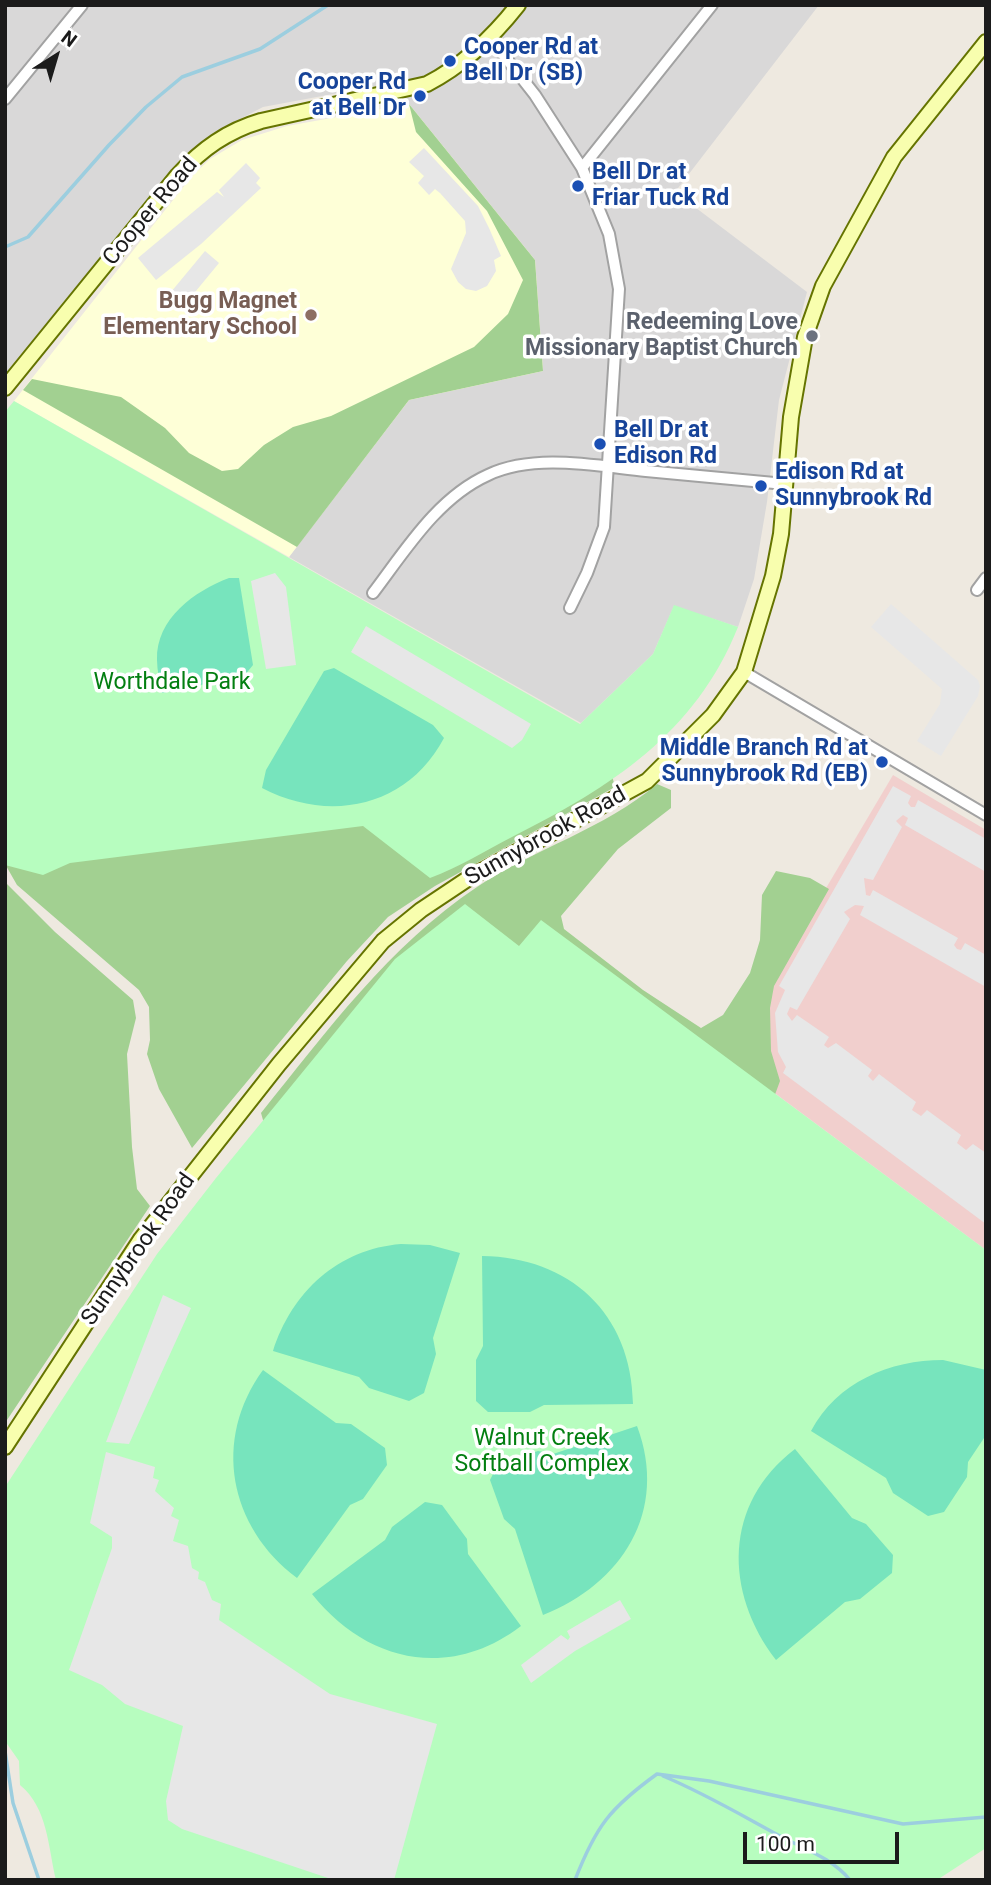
<!DOCTYPE html>
<style>
body{margin:0}
#map{position:relative;width:991px;height:1885px;overflow:hidden;background:#eee9e0;font-family:Roboto,sans-serif}
canvas{display:block}
.frame{position:absolute;inset:0;border:7px solid #1b1b1b;pointer-events:none}
.north{position:absolute;left:21px;top:21px;width:70px;height:70px;-webkit-text-stroke:5px #fff;paint-order:stroke;rotate:37deg;font-size:19px;font-weight:700;line-height:28px;text-align:center;color:#1b1b1b}
.north::after{content:'';display:block;margin:auto;width:24px;height:32px;background:#1b1b1b;clip-path:polygon(50% 0,100% 100%,50% 72%,0 100%)}
.scale{position:absolute;left:743px;top:1832px;width:156px;height:32px;box-sizing:border-box;border:4px solid #1b1b1b;border-top:0;padding-left:9px;font-size:21px;line-height:24px;white-space:nowrap;color:#1b1b1b;-webkit-text-stroke:5px #fff;paint-order:stroke}
</style>
<div id="map">
<canvas width="991" height="1885"></canvas>
<div class="frame"></div>
<div class="north">N</div>
<div class="scale">100 m</div>
</div>
<script>
const g = document.querySelector('canvas').getContext('2d');
g.lineJoin = 'round';
function fill(path, color) { g.fillStyle = color; g.fill(path, 'evenodd'); }
function stroke(path, color, width, dash) { g.strokeStyle = color; g.lineWidth = width; g.lineCap = dash ? 'butt' : 'round'; g.setLineDash(dash || []); g.stroke(path); }
function write(font, color, halo, rows, align = 'center') {
  g.font = font + ' Roboto,sans-serif'; g.lineWidth = 7; g.setLineDash([]); g.textBaseline = 'middle'; g.strokeStyle = halo; g.fillStyle = color; for (const [text, x, y, turn = 0] of rows) {
    g.save(); g.translate(x, y); g.rotate((+turn || 0) * Math.PI / 180); g.textAlign = isNaN(turn) ? turn : align; if (halo) g.strokeText(text, 0, 0); g.fillText(text, 0, 0); g.restore();
  }
}
fill(new Path2D(`
 M5,5H819L675,192L807,292L779,400L767,502L754,579L738,627L674,606L653,654L581,723L289,557L409,400L543,371L535,260L392,83L263,107L219,130L155,190L5,374Z`), '#d9d8d8');
fill(new Path2D(`
 M893,775L986,830V1250L726,1057Z`), '#f1cfcd');
fill(new Path2D(`
 M409,104L535,260L543,371L409,400L289,557L14,401L192,176L210,159L242,140L287,126Z`), '#feffd7');
fill(new Path2D(`
 M409,104L535,260L543,371L409,400L297,547L23,390L32,379L121,397L165,428L189,453L222,471L238,469L264,445L293,427L331,416L474,347L508,314L523,280L487,211L416,132Z
 M609,764L615,787L435,886L388,917L347,961L192,1148L159,1089L147,1054L150,1040L149,1007L139,990L17,885L5,864V811Z
 M657,784L671,790V808L618,849L561,916L564,929L643,990L701,1028L723,1015L750,973L760,940L762,895L776,871L810,878L829,889L774,986L770,1008L771,1051L780,1081L766,1119L269,1141L261,1113C327,1031 389,946 477,887C534,849 604,829 657,784Z
 M5,882L55,932L133,1000L136,1018L127,1054L132,1147L137,1189L150,1206L5,1423Z`), '#a2d091');
fill(new Path2D(`
 M14,401L580,724L653,654L674,605L738,627C695,734 611,787 512,837C485,851 459,867 430,878L363,826L70,863L43,875L5,865V412Z
 M465,904L519,946L541,920L986,1250V1848L937,1880H56C48,1847 48,1808 20,1785L19,1761L5,1741V1487L157,1254L216,1178L395,959Z`), '#b7fdbf');
fill(new Path2D(`
 M229,578H239L253,665L244,676L162,693C160,682 157,671 157,660C156,618 195,591 229,578Z
 M334,668L433,725L444,738C407,808 329,823 262,788L266,770L324,671Z
 M401,1244L430,1245L460,1253L433,1338L436,1354L424,1393L409,1401L369,1388L359,1377L273,1351C292,1292 338,1249 401,1244Z
 M482,1256C569,1257 632,1313 633,1404L544,1405L530,1412H488L476,1401V1360L483,1346Z
 M943,1360L986,1370V1435L968,1462L967,1477L944,1512L928,1516L893,1493L886,1478L811,1431C837,1382 890,1360 943,1360Z
 M263,1370L336,1423L351,1424L385,1448L387,1465L363,1499L350,1505L297,1578C229,1527 212,1440 263,1370Z
 M637,1426C669,1511 622,1584 543,1615L515,1529L504,1519L490,1480L498,1464L538,1451L553,1454Z
 M795,1449L852,1518L866,1524L893,1555L892,1573L860,1599L845,1602L776,1660C724,1592 723,1504 795,1449Z
 M425,1502L442,1505L467,1539L468,1554L521,1626C449,1681 366,1662 312,1594L385,1540L392,1527Z`), '#77e4bd');
fill(new Path2D(`
 M424,148L478,206L489,228L501,256L494,260L496,271L487,286L476,291L466,289L458,282L451,269L466,233L465,221L440,193L435,189L429,195L418,183L424,176L409,162Z
 M246,163L260,178L256,183L261,188L201,244L156,280L138,258L217,192L224,197L219,190Z
 M205,251L219,263L186,303L171,292Z
 M275,573L286,587L296,665L266,669L251,581Z
 M891,604L978,680L980,686L978,696L941,756L917,741L940,704L942,689L871,627Z
 M366,626L531,724L522,740L512,748L351,652Z
 M893,786L911,796L908,803L911,807H915L918,800L986,839V872L905,825L908,818L903,815L896,821L902,827L873,880L864,878L866,895L870,896L873,890L958,938L954,945L957,949L961,950L965,943L986,955V987L860,915L864,906L855,905L844,912L850,919L797,1010L790,1007L787,1014L792,1021L797,1015L829,1037L824,1045L828,1048L836,1043L872,1070L868,1076L873,1081L879,1074L916,1102L912,1110L921,1116L927,1110L961,1135L957,1143L966,1150L973,1144L986,1153V1224L783,1073L786,1067L778,1052L775,1013L785,990L779,986Z
 M163,1295L191,1308L129,1444L106,1442Z
 M106,1452L155,1467L153,1478L159,1480L155,1491L174,1508L171,1516L179,1520L173,1541L188,1546L192,1568L199,1572L198,1579L205,1582L212,1600L221,1604L219,1620L330,1694L437,1724L394,1880H334L182,1829L168,1820L166,1801L183,1726L125,1704L102,1685L69,1670L112,1548V1537L90,1523Z
 M620,1600L631,1619L575,1651L531,1683L521,1665L561,1635L568,1640L570,1637L567,1631Z`), '#e7e7e7');
stroke(new Path2D(`
 M5,247L28,237L109,145L146,107L182,77L260,49L328,5
 M5,1751L13,1803L39,1880
 M663,1776C704,1793 741,1815 780,1836C804,1849 832,1858 850,1880
 M575,1880C596,1826 610,1808 657,1774L709,1781L903,1824L986,1817`), '#9ccedf', 3.5);
const street = new Path2D(`
 M491,39L535,95L582,168L609,234L619,289L604,527L587,573L570,608
 M5,99L82,5
 M582,168L712,5
 M977,590L986,578
 M373,593C405,551 437,498 488,475C535,453 596,466 646,471C692,475 739,480 785,484
 M744,672L986,815`);
const secondary = new Path2D(`
 M5,388L178,175C202,149 227,131 261,121L427,84C464,65 492,38 518,5
 M5,1447L141,1239L279,1064L383,941L421,910L469,878L647,781L713,715L744,672L773,576L781,534L791,417L805,337L823,286L894,157L986,42`);
stroke(street, '#a2a2a2', 14);
stroke(secondary, '#657400', 18);
stroke(street, '#fff', 10);
stroke(secondary, '#f8feae', 14);
for (const [x, y, r, color] of [
 [450,61,7,"#1a4fb4"],
 [420,96,7,"#1a4fb4"],
 [578,186,7,"#1a4fb4"],
 [311,315,7,"#8d6e63"],
 [812,336,7,"#6b7280"],
 [600,444,7,"#1a4fb4"],
 [761,486,7,"#1a4fb4"],
 [882,762,7,"#1a4fb4"]
]) { const dot = new Path2D(); dot.arc(x, y, r, 0, 2 * Math.PI); g.fillStyle = color; g.fill(dot); stroke(dot, '#fff', 2.5); }
write('bold 23px', '#164399', '#fff', [
 ["Cooper Rd at",464,48],
 ["Bell Dr (SB)",464,74],
 ["Cooper Rd",406,83,"right"],
 ["at Bell Dr",406,109,"right"],
 ["Bell Dr at",592,173],
 ["Friar Tuck Rd",592,199],
 ["Bell Dr at",614,431],
 ["Edison Rd",614,457],
 ["Edison Rd at",775,473],
 ["Sunnybrook Rd",775,499],
 ["Middle Branch Rd at",868,749,"right"],
 ["Sunnybrook Rd (EB)",868,775,"right"]
], 'left');
write('23px', '#1b1b1b', '#fff', [
 ["Cooper Road",151,212,-50],
 ["Sunnybrook Road",546,837,-29],
 ["Sunnybrook Road",139,1250,-55]
]);
write('bold 23px', '#785e54', '#fff', [
 ["Bugg Magnet",297,302],
 ["Elementary School",297,328]
], 'right');
write('bold 23px', '#5b616d', '#fff', [
 ["Redeeming Love",798,323],
 ["Missionary Baptist Church",798,349]
], 'right');
write('23px', '#037f11', '#fff', [
 ["Worthdale Park",172,683],
 ["Walnut Creek",542,1439],
 ["Softball Complex",542,1465]
]);
</script>
